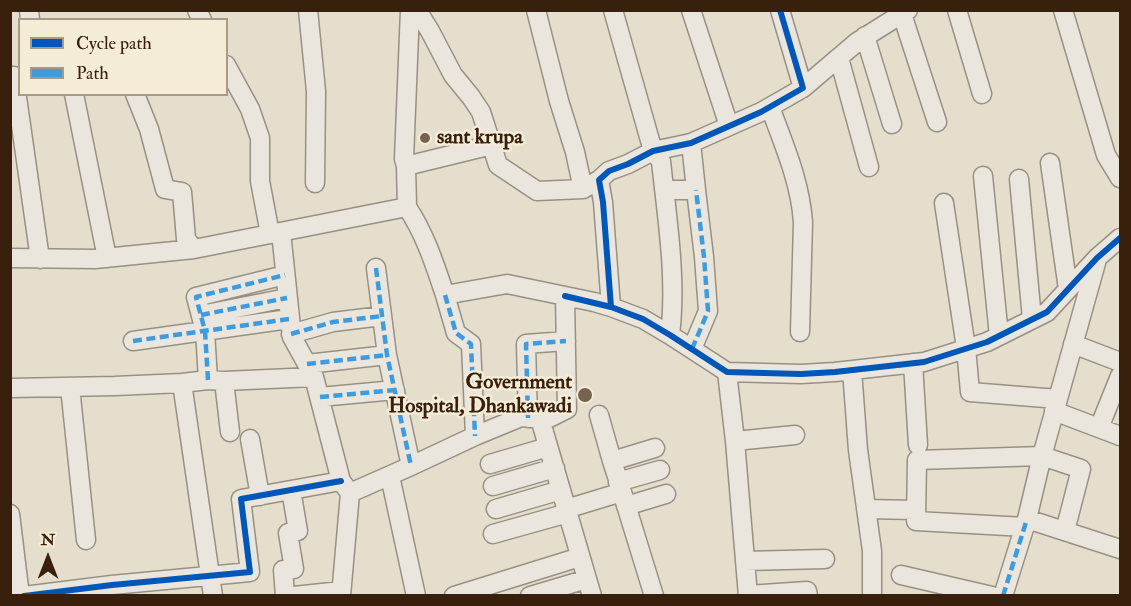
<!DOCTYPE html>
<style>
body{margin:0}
#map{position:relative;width:1131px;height:606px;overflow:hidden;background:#e6decc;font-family:"IM FELL Double Pica",serif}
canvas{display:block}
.frame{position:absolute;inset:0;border:12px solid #38200d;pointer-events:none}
.legend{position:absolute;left:18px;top:18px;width:210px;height:78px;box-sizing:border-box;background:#f5ecd7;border:2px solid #a99a86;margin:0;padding:8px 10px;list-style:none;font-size:18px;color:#38200d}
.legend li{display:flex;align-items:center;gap:12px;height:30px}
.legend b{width:30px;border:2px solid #a99a86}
.north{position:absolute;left:18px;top:528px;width:60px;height:60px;-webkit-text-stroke:4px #f5ecd7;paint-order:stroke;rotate:0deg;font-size:16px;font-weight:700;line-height:24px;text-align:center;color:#38200d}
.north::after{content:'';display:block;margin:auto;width:21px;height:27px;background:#38200d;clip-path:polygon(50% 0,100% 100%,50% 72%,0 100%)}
</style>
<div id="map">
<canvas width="1131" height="606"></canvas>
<div class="frame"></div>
<ul class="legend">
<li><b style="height:8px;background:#0057b8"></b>Cycle path</li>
<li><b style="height:8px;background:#3e9bde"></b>Path</li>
</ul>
<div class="north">N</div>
</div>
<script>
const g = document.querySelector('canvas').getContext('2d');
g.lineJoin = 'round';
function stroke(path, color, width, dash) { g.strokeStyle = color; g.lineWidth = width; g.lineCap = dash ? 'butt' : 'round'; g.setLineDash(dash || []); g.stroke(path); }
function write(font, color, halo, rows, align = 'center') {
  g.font = font + ' "IM FELL Double Pica",serif'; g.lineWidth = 5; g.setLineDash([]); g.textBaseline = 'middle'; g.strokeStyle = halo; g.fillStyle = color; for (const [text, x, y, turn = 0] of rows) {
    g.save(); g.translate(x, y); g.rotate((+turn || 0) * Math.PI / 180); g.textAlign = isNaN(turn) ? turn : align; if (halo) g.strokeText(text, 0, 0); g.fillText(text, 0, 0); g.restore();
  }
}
const minor = new Path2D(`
 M29,10L30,20
 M197,10L202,20
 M308,10L316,91L315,183
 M410,10L404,159L406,166L492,145
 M417,10L430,31L453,75L471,97L481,112L498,165L537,191L583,189L599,180
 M536,10L559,101L575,152L583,189
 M613,10L653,151L661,161C667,219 677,278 670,335
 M691,10L729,126
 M957,10L982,94
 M1063,10L1106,155L1120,178
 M902,14L937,122
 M865,36L892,124
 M839,58L869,167
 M226,65L250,109L260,138V181L270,234
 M14,76L40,259
 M803,88L857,42L908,10
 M74,94L107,258
 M135,94L149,129L165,189L182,192L186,239L194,249
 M770,107C784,145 800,181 803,222L800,332
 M1050,163L1068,289
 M406,166L407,207
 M983,176L999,336
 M1019,179L1032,319
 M664,190H696L691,143
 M944,203L966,348L970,392L1058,399
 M407,207C425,234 435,265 445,295L507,284L594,302L611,307L643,319L670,335L727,372L801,374L835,372L924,362L987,342L1047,312L1097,258L1120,238
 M281,232L292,337L314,377L341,481L350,493L341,596
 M10,258L95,259L194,249L407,207
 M376,268L387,355L411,466
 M445,295L456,333L471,344L475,436
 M611,307L603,202L599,180L609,171L628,164L653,151L691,143L761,112L803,88L780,10
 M201,315L287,298
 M291,334L333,322L382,316
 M133,341L289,319
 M1073,344L1120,362
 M692,349L708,311L704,257L696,190
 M913,363L918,445
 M307,364L387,355
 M852,370L858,450L872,551V596
 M727,372L735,441L748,596
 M208,380L205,331L196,297L285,275
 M224,381L230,432
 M182,383L213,596
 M70,387L86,540
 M10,388L115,386L182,383L208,380L224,381L314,377
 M320,397L395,390
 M1054,411L1120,436
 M599,415L612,461
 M528,418L526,344L566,341
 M541,422L592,596
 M541,422L567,409L565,296
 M1099,428L1120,376
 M250,439L260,496
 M735,441L795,435
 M490,464L548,447
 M390,476L416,596
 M618,482L660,470
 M493,486L555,468
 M622,492L612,461L655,448
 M350,493L411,466L475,436L521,417L536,418L541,422
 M626,506L666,494
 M496,509L561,490
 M566,509L622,492L654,596
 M866,509L916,510
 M10,514L20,596
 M1027,519L1120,549
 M1025,527L916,521L917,460L1042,456L1081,469L1065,531
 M493,534L568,513
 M745,561L825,559
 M901,575L992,596
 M748,595L807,591L808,596
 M24,596L112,585L250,572L241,499L341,481
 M285,596L283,570L294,569L288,533L298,531L291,490
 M294,596L341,591
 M454,596L580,557
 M530,596L587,579
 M1003,596L1027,519L1042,456L1096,263`);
stroke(minor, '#989083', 21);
stroke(minor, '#eae6de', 18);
stroke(new Path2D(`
 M376,268L387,355L411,466
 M445,295L456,333L471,344L475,436
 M201,315L287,298
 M291,334L333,322L382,316
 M133,341L289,319
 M692,349L708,311L704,257L696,190
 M307,364L387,355
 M208,380L205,331L196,297L285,275
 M320,397L395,390
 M528,418L526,344L566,341
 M1003,596L1027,519`), '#3e9bde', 4.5, [9, 4.5]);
stroke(new Path2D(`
 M565,296L611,307L643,319L670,335L727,372L801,374L835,372L924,362L987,342L1047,312L1097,258L1120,238
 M611,307L603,202L599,180L609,171L628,164L653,151L691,143L761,112L803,88L780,10
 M24,596L112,585L250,572L241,499L341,481`), '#0057b8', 6);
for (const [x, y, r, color] of [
 [425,138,6,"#756250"],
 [585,395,8,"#756250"]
]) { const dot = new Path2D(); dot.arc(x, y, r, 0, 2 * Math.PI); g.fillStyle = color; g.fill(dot); stroke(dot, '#f5ecd7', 2); }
write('bold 21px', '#38200d', '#f5ecd7', [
 ["sant krupa",437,138],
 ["Government",572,383,"right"],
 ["Hospital, Dhankawadi",572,407,"right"]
], 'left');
</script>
